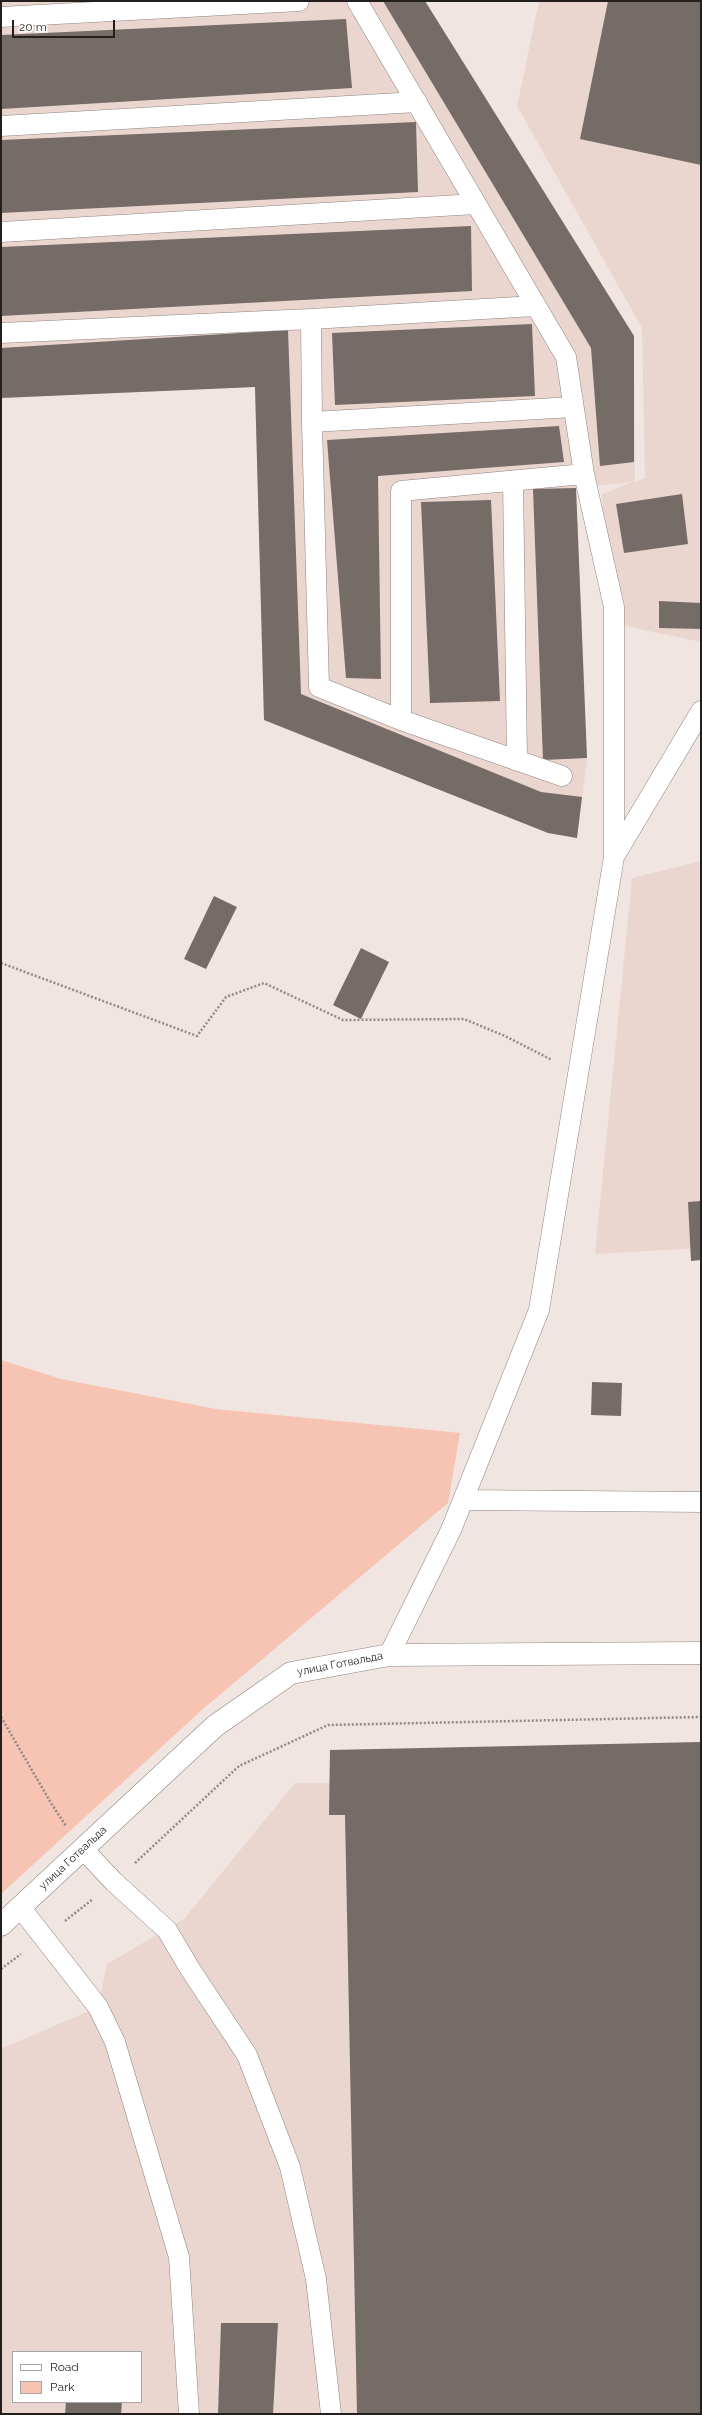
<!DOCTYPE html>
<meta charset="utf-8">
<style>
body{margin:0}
#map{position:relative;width:702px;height:2415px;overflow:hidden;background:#f1e5e1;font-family:Raleway,sans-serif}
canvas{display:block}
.frame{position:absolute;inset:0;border:2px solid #231f1d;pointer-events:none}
.legend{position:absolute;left:12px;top:2351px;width:130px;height:52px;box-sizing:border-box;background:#fff;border:1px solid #a7a5a5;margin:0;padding:5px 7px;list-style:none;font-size:12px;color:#231f1d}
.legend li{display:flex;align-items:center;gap:8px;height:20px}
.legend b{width:20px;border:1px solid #a7a5a5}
.scale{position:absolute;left:12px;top:20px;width:103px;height:18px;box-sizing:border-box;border:2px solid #231f1d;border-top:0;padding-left:5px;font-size:12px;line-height:14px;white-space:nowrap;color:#231f1d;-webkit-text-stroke:3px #fff;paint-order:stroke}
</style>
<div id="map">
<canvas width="702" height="2415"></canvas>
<div class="frame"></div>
<ul class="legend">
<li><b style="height:5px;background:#fff"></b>Road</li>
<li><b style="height:11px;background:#f7c3b2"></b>Park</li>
</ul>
<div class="scale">20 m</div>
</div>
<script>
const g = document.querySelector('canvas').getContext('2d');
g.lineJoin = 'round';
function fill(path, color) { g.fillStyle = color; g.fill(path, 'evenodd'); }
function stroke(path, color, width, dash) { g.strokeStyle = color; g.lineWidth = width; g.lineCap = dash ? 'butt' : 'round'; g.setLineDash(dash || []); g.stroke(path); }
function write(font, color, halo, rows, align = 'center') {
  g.font = font + ' Raleway,sans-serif'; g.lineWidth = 3.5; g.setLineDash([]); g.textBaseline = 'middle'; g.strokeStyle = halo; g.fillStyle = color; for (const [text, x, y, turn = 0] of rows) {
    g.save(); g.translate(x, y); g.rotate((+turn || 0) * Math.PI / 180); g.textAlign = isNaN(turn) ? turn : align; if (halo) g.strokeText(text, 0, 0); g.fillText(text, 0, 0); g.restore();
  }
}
fill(new Path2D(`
 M1,1H425L634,336L635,482L645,478L642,328L517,106L539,1H701V642L606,622L602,494L632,482L576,488L587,758L577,838L548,833L264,720L255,387L1,398Z
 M701,861V1248L595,1254L632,878Z
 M295,1783H347L701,2414H1V2049L98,2007L107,1964L184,1919ZM13,2352H141V2402H13Z`), '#ead6cf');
fill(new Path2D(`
 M1,1360L61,1379L216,1409L460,1433L448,1503L203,1709L1,1894Z`), '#f7c3b2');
fill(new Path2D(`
 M383,1H425L634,336V462L600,466L591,348Z
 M608,1H701V165L580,139Z
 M346,19L352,88L1,109V35Z
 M416,122L418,192L1,213V140Z
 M471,226L472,291L1,316V247Z
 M532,324L535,396L335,405L332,333Z
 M288,330L301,694L541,792L582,797L577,838L548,833L264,720L255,387L1,398V348Z
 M559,426L564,462L378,476L381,679L346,678L327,440Z
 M576,488L587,758L543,760L533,489Z
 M682,494L688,544L624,553L616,504Z
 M491,500L500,701L430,703L421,502Z
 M659,601L701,603V629L659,628Z
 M214,896L237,907L206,969L184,959Z
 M361,948L389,962L361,1019L333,1005Z
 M701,1201V1260L691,1261L688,1202Z
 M592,1382L622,1383L621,1416L591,1415Z
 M701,1742V2414H357L345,1815H329L330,1750Z
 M221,2323H278L273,2414H218Z
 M66,2402H122L121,2414H65Z`), '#756b67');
const lane = new Path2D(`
 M357,1L566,357L584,474L614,607V857
 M1,17L299,1
 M1,126L417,102
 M1,232L476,204
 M1,333L311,319
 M573,407L312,422L319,687L401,720V491L584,474
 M312,422L311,319L535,306
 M513,481L517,761
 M401,720L562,776
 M463,1500L701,1502
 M389,1655L451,1530L539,1310L614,857L701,711
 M83,1849L114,1882L167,1930L190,1969L247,2055L290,2167L316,2279L331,2414
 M20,1907L98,2007L115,2042L179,2257L189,2414`);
const primary = new Path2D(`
 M1,1925L215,1726L291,1673L389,1655L701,1653`);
stroke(lane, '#8e837f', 21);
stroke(primary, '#8e837f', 23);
stroke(new Path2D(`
 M1,963L197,1036L226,997L264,983L343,1020L464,1019L505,1036L552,1060
 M1,1717L51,1803L66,1826
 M135,1863L239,1766L328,1725L701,1717
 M65,1921L93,1899
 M1,1969L21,1954`), '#918986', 2.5, [2, 2]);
stroke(lane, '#fff', 20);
stroke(primary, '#fff', 22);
write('11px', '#231f1d', '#fff', [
 ["улица Готвальда",340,1664,-11],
 ["улица Готвальда",73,1858,-43]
]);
</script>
